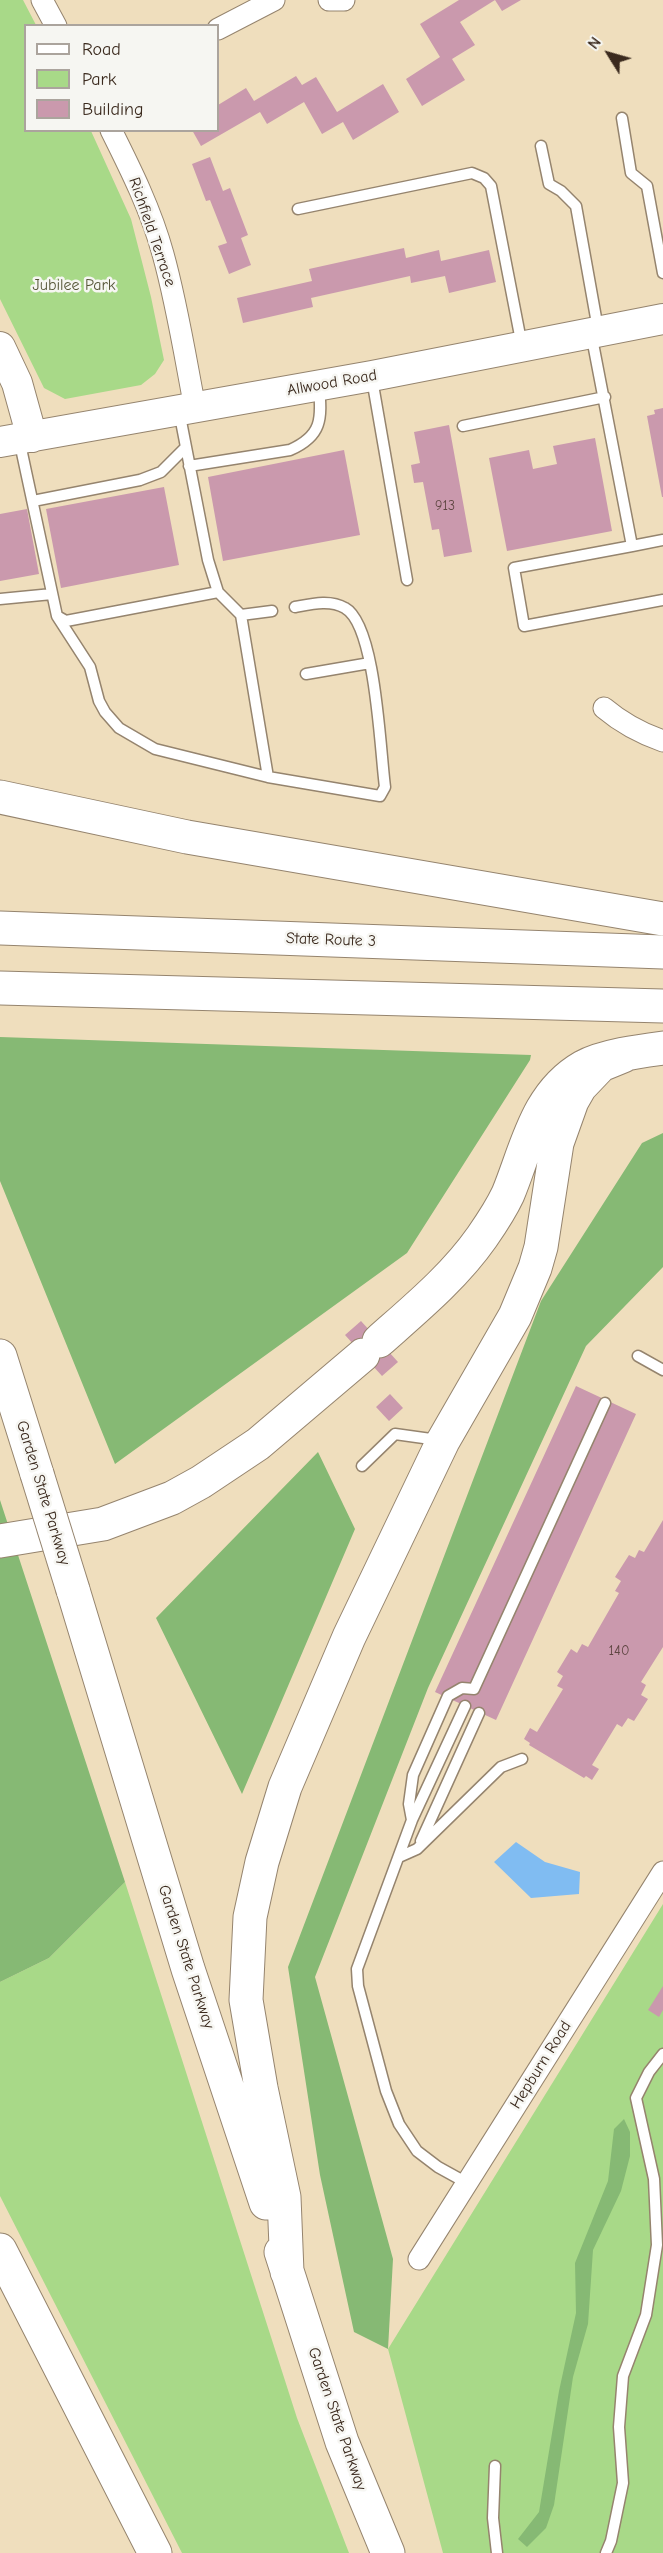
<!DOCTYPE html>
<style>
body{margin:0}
#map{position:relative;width:663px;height:2553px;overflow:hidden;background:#efdebd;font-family:"Comic Neue",sans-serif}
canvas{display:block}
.legend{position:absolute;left:24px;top:24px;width:195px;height:108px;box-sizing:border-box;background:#f6f6f2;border:2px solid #aba49d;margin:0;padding:8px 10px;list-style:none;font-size:18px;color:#3b2a1e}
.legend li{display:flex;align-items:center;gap:12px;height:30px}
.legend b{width:30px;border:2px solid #aba49d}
.north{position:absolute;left:579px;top:24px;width:60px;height:60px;-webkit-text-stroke:4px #f6f6f2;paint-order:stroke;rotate:307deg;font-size:16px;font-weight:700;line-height:24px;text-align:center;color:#3b2a1e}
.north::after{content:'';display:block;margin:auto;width:21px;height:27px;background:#3b2a1e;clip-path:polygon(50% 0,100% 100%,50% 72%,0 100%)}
</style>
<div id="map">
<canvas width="663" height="2553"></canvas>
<ul class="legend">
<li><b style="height:8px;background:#fff"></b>Road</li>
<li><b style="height:16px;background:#a8d988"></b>Park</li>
<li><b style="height:16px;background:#ca99ad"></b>Building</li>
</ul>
<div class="north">N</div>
</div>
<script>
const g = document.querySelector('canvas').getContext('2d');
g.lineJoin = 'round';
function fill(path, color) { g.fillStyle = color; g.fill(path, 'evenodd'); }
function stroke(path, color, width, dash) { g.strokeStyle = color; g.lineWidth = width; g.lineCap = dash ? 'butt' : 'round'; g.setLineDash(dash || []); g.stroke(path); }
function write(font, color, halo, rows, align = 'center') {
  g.font = font + ' "Comic Neue",sans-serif'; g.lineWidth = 5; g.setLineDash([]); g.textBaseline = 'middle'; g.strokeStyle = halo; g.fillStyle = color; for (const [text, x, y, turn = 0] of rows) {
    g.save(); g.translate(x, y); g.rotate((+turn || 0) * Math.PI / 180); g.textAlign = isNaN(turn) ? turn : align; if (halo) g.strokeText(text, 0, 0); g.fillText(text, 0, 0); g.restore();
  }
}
fill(new Path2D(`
 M0,0H23L36,25L26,26V130L91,131L131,219L151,297L164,360L155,374L141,385L65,399L44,388L0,299Z
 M125,1882L297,2418L349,2553H182L0,2196V1982L49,1958Z
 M663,1904V2553H443L388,2349Z`), '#a8d988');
fill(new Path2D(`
 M0,1037L531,1055L530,1060L407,1253L115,1464L0,1181Z
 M663,1133V1267L586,1346L428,1688L315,1977L393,2259L388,2349L354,2332L320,2175L288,1967L541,1301L642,1143Z
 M318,1452L355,1529L242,1794L156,1618Z
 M0,1500L125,1882L49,1958L0,1982Z
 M624,2119L630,2132V2156L621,2191L593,2250L588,2324L573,2377L554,2505L546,2528L527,2547L518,2539L539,2512L559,2391L576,2313L575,2263L608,2181L614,2129Z`), '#86b974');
fill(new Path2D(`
 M516,1842L545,1862L580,1872L579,1894L531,1898L494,1862Z`), '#80bcf2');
fill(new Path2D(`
 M459,0H521L502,11L495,0L460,22L475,45L452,59L465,80L422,106L406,79L440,57L420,24Z
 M296,76L302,85L316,77L337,112L383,84L399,112L353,140L343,122L322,134L304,102L267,124L260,112L201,146L192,130H218V105L246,88L254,101Z
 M210,157L223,191L230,188L248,235L241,238L251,265L229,274L218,246L227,243L210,200L206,201L192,164Z
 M404,248L406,258L439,250L441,261L489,250L496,282L449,293L445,276L411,283L410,276L311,298L313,307L243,323L237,298L312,281L309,269Z
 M663,408V497H662L647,416L655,414L654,410Z
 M449,425L472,552L444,557L439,529L432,530L423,482L414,483L411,465L420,463L414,432Z
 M595,438L612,531L507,551L489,458L529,450L533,469L557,464L553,446Z
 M344,450L360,535L223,561L208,477Z
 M164,487L179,565L61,588L46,509Z
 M27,509L39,574L0,581V514Z
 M361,1321L398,1362L382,1376L345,1335Z
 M576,1386L636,1414L496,1720L435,1692Z
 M390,1394L403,1408L389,1421L376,1407Z
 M663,1520V1647L641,1682L646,1685L641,1695L648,1699L634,1721L628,1718L622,1727L617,1724L592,1765L599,1769L592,1780L586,1776L584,1778L529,1745L530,1743L524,1739L530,1728L537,1732L563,1689L557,1686L563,1676L557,1672L571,1649L577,1653L582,1644L588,1647L619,1593L615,1591L621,1581L615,1577L629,1555L635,1558L639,1550L644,1552Z
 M663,1986V2010L659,2017L648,2010Z`), '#ca99ad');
const service = new Path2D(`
 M622,118L631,173L647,186L663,273
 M541,146L549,184L561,191L576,206L598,329
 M298,209L472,173L484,178L491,186L522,346
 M591,333L632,546L514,568L524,626L663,600
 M372,379L407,580
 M463,426L605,397
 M19,439L57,616L90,667L99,701L105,712L119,728L155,749L268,777L241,615L218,592
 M189,466L290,450C322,436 322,419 319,387
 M33,501L140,480L161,472L186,447
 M632,546L663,540
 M0,599L52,594
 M241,615L272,611
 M57,616L66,621L218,592L208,560L179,411
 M306,674L370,663
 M268,777L380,796L385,787C380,750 376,625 345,608C330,599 311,604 295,607
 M638,1356L663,1370
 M362,1466L395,1434L438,1440
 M412,1820L465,1706
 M421,1841L479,1713
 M399,1857L417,1849L501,1767L522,1759
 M467,2183L438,2167L417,2151L399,2124L386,2091L358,1986L357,1969L412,1820L409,1804L413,1775L448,1696L462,1688L474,1689L605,1403
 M495,2466L493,2518L497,2553
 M606,2553L611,2541L623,2483L619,2427L623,2376L646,2315L657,2245L654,2179L636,2098L649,2072L663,2054`);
const minor = new Path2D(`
 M42,0L56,26
 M329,0H344
 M218,29L274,0
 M111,130C131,170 151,210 163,254C177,304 185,356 195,408
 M604,708C623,724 640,733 663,741
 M419,2259L663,1872`);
const secondary = new Path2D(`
 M0,347L17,383L32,437
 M0,442L372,376L663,319`);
const trunk = new Path2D(`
 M0,928L663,952
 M0,988L663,1006`);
const motorway = new Path2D(`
 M0,797L187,837L663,919
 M379,1341C415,1309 454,1277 482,1237C491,1224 501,1209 508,1194C527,1148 536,1094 583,1067C603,1056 640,1051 663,1048
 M0,1356L37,1474
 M0,1541L103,1524L172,1498L201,1482L258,1444L363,1355
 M73,1590L188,1969L266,2203
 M0,2250L155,2553
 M281,2252L342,2442L388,2553
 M287,2272L284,2197L261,2088L246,2000L250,1917L262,1862L285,1787L349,1637L443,1441L515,1316L535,1268L541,1247L557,1143L572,1101L580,1087L601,1065L623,1056`);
stroke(service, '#95846e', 13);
stroke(minor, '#95846e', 23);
stroke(secondary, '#95846e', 32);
stroke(trunk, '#95846e', 35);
stroke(motorway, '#95846e', 35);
stroke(service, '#fff', 10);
stroke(minor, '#fff', 21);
stroke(secondary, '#fff', 30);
stroke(trunk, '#fff', 33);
stroke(motorway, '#fff', 33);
const motorwayBridge = new Path2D(`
 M37,1474L73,1590`);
stroke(motorwayBridge, '#95846e', 35, []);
stroke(motorwayBridge, '#fff', 33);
write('14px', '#5f4642', null, [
 ["913",445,506],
 ["140",619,1651]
]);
write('16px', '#3b2a1e', '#f6f6f2', [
 ["Richfield Terrace",152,232,71],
 ["Allwood Road",332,383,-10],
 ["State Route 3",331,940,2],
 ["Garden State Parkway",43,1493,73],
 ["Garden State Parkway",186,1957,72],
 ["Hepburn Road",541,2065,-58],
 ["Garden State Parkway",337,2419,71]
]);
write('16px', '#565638', '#f6f6f2', [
 ["Jubilee Park",74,285]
]);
</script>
